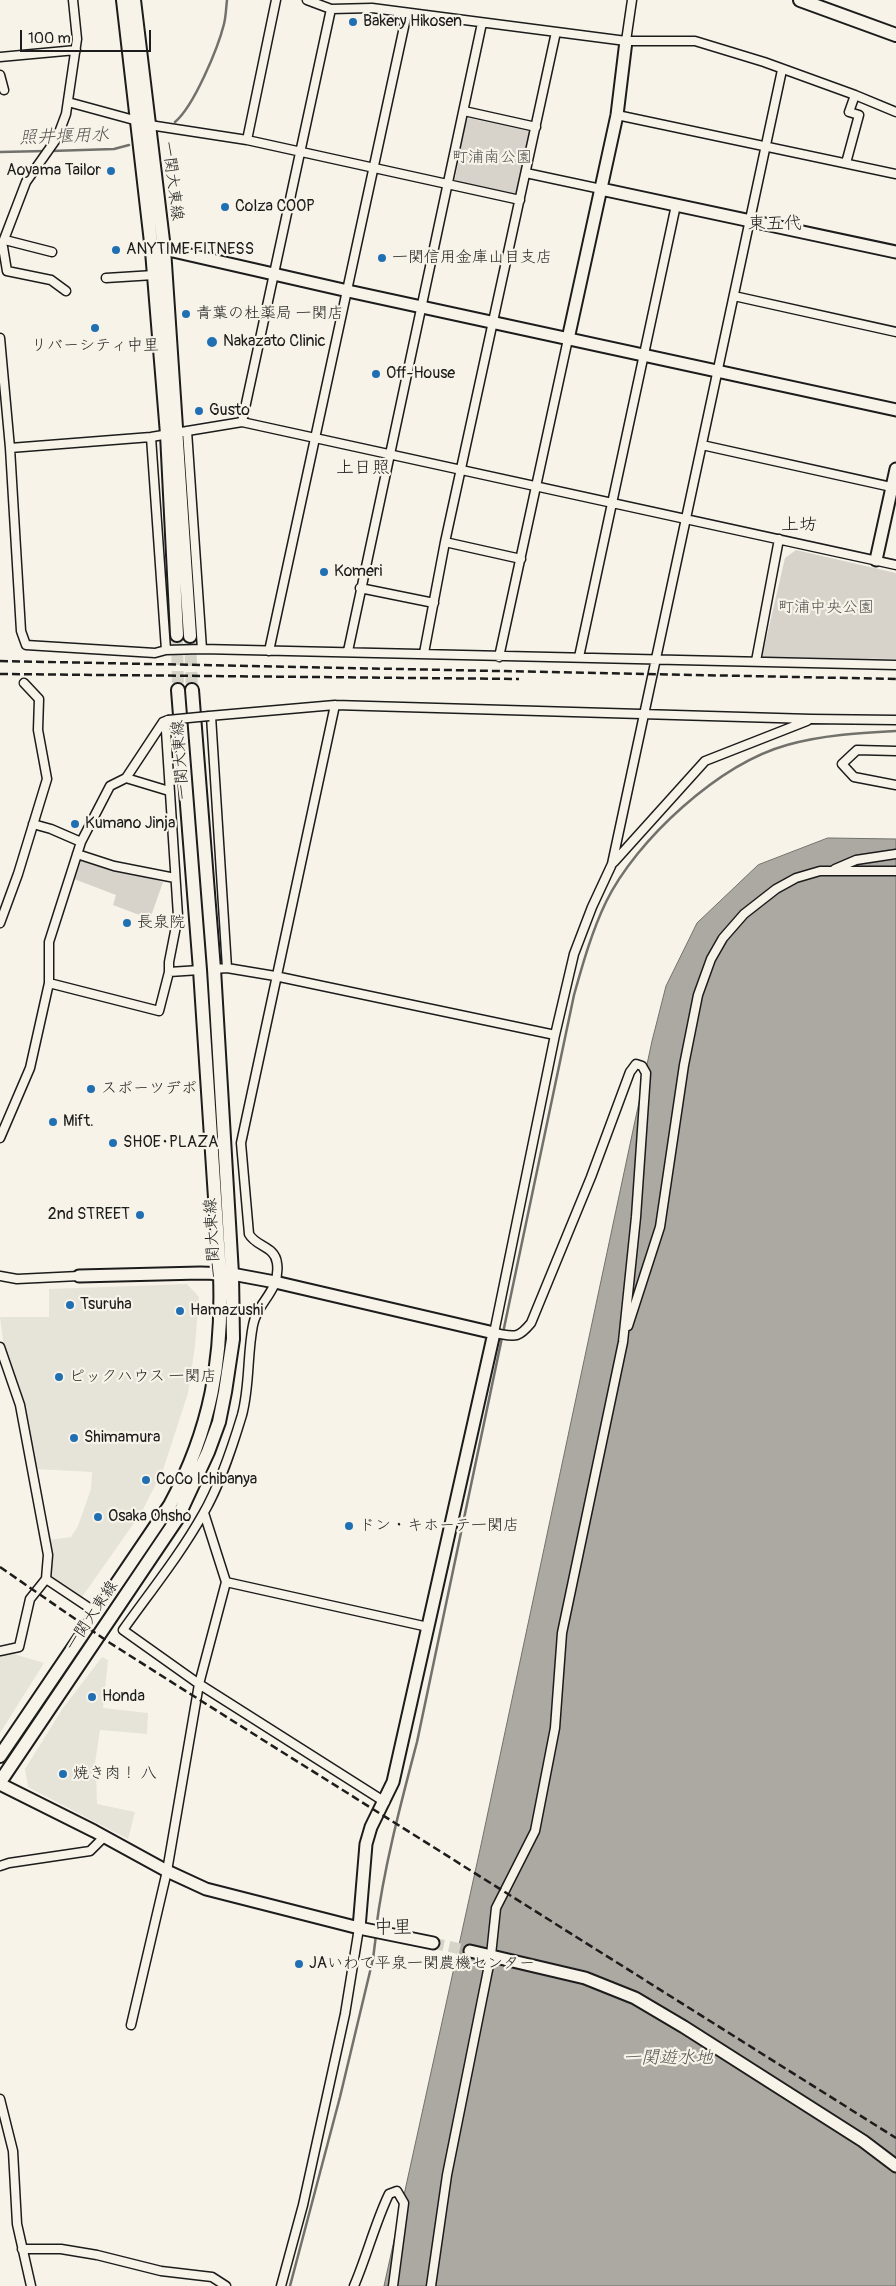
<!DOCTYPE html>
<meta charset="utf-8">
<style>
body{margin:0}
#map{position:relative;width:896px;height:2286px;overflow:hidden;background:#f7f3e8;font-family:Pangolin,sans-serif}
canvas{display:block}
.scale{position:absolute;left:20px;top:30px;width:131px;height:22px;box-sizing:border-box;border:2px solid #1c1c1c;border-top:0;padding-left:6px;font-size:15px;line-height:18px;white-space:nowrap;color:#1c1c1c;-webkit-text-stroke:4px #f7f3e8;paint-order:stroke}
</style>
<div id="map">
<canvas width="896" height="2286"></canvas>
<div class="scale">100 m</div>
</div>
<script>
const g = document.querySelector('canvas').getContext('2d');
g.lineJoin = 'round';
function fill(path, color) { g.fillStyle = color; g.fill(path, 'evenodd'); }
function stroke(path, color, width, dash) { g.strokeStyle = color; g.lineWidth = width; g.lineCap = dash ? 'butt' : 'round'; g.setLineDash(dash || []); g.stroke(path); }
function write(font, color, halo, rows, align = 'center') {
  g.font = font + ' Pangolin,"Klee One",sans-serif'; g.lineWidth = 4.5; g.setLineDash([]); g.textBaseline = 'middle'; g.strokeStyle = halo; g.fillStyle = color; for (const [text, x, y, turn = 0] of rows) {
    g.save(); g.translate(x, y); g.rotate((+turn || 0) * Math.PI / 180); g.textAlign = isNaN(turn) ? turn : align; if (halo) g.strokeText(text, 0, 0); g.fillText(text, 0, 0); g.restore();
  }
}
fill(new Path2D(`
 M187,1284L199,1297L195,1346L188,1393L163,1470L141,1513L82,1597L50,1576L52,1559L49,1540L71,1537L78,1526L91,1489L92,1472L35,1469L23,1402L4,1348L0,1317H49V1289Z
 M14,1654L44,1663L0,1733V1655Z
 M102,1657L108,1660L103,1708L148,1713L147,1734L100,1730L94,1770H96L97,1804L135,1812L128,1839L28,1787L25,1769L63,1708Z`), '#e6e3d9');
fill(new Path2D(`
 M469,118L528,131L531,135L518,192L513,196L454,184L466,120Z
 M796,550L896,573V659L762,657L785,558Z
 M82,859L163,882L150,919L113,905L116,895L74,879Z`), '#d7d3cb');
const water = new Path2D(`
 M828,838L896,839V2286H384L481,1845L652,1041L666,986L697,923L758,865Z`);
fill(water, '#aca9a2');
stroke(water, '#72716c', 1);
stroke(new Path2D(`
 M175,122C194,106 218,48 224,24C226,16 226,8 227,0
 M51,151L114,149L129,145
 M0,152L46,151
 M376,1929C384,1866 401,1803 417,1742L574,995C583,963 592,931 606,902C637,839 719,764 787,745C822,735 859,733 896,731
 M290,2286L340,2097L373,1959L376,1935`), '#72716c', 2.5);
stroke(new Path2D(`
 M433,1943L470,1951`), '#d6d3c9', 11, [11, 5.5]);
stroke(new Path2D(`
 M177,635L178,690
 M190,636L192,690`), '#d6d3c9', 12, [12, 6]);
const street = new Path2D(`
 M307,0L331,9L372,8L626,41H695L764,62L855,95L896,112
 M626,41L632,0
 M0,57L76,50
 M0,75L4,90
 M68,102L156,126L247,140L520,200
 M464,111L536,127
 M617,115L896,174
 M247,140L276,0
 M846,163L859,115L849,112L855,95
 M526,173L601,189
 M5,240L52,252
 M3,247L7,271L51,280L66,291
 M0,250L26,182L57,138L66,114L77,39L73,0
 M106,278L154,275
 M734,296L896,332
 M0,338L10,448L21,631L26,645L155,653L166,650L202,649L896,665
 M242,422L331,9
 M187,431L202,649
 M151,437L166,650
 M702,445L896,488
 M10,448L151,437L242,422L896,565
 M445,542L521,559
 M360,588L434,603
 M269,651L407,13
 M348,651L482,23
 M424,653L445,542L556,32
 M499,657L568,339
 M579,657L676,205
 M756,661L779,539
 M335,705L241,1143L249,1234C256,1247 275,1246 277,1263C281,1291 257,1302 253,1325C247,1355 250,1385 242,1415C232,1448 220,1485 203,1514C180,1555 150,1592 123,1630L199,1684L385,1802
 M209,716L335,705L811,719L896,720
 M211,716L227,968
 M896,751L857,750L842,764L854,777L896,785
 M126,778L169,791
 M33,824L51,829L81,842
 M77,854L114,866L175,878
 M614,862L705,761L807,721
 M835,869L856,860L896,854
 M0,923L18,874L47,779L38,730L39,699L24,683
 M214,969L227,968L275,976L555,1035
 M169,972L200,970
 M49,983L159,1011L169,972V962L178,916L166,731L163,722
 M0,1138L30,1068L49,983V942L81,842L110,786L126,778L163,722L168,720
 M0,1276L17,1279L79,1276
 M628,1326L660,1227L684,1065L698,995L711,959L723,938L744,914L776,889L796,878L820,871H896
 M0,1347L20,1405L48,1555L46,1579L30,1599L19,1647L0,1651
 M46,1579L97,1613
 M226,1582L428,1627
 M0,1866L9,1863L90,1851L104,1837
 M131,2025L167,1871L199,1684L226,1582L204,1513
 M0,2099L13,2151L17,2224L31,2286
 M22,2249H61L97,2255L161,2271L212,2277L226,2286
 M281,2286L303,2205L345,2014L359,1928
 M354,2286C367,2256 375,2223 389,2194L397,2191L404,2203L393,2286
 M431,2286L447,2175L491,1955L496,1908L535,1831L555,1728L562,1633L623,1342L636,1217L646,1073L642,1066L636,1064L630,1072L591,1177L531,1323C517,1340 514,1336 494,1333L555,1035L574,954L592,907L612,864L782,70`);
const secondary = new Path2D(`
 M601,189L896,252
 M157,250L164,249L348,291L896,410
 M568,339L617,115L626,41
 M876,560L896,469
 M79,1276L200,1273L232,1274L275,1282L494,1333L393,1782L371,1827L366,1844L359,1928
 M0,1784L94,1831L167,1871L206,1889L359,1928L433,1943
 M470,1951L585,1978L635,1998L684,2027L863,2141L896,2166`);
const primary = new Path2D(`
 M123,0L152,251L167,434L177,635
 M134,0L164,249L190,636
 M800,0L896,35
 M0,1756L170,1505C211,1429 223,1359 220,1274L200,970L178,690
 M0,1782L177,1519L208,1452L219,1422L225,1392L233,1339L232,1274L214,969L192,690`);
stroke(street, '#1c1c1c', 11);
stroke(secondary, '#1c1c1c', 15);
stroke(primary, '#1c1c1c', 16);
stroke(street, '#f7f3e8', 8);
stroke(secondary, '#f7f3e8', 11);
stroke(primary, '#f7f3e8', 12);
stroke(new Path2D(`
 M0,661L896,679
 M0,674L519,679
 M0,1567L110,1643L244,1728L896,2138`), '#1c1c1c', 2.5, [8, 4]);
const streetBridge = new Path2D(`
 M168,720L209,716`);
stroke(streetBridge, '#1c1c1c', 11, []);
stroke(streetBridge, '#f7f3e8', 8);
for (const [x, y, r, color] of [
 [353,22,5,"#1f6fb2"],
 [111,171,5,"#1f6fb2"],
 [225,207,5,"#1f6fb2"],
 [116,250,5,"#1f6fb2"],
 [382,258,5,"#1f6fb2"],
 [186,314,5,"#1f6fb2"],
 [95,328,5,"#1f6fb2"],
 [212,342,6,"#1f6fb2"],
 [376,374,5,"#1f6fb2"],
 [199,411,5,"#1f6fb2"],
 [324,572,5,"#1f6fb2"],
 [75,824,5,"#1f6fb2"],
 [127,923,5,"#1f6fb2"],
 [91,1089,5,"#1f6fb2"],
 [53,1122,5,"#1f6fb2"],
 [113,1143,5,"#1f6fb2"],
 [140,1215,5,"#1f6fb2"],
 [70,1305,5,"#1f6fb2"],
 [180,1311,5,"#1f6fb2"],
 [59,1377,5,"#1f6fb2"],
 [74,1438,5,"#1f6fb2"],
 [146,1480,5,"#1f6fb2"],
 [98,1517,5,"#1f6fb2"],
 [349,1526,5,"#1f6fb2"],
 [92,1697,5,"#1f6fb2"],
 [63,1774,5,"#1f6fb2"],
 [299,1964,5,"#1f6fb2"]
]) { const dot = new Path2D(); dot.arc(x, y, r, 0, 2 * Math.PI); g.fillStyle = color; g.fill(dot); stroke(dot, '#f7f3e8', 2); }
write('16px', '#1c1c1c', '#f7f3e8', [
 ["Bakery Hikosen",363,22],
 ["Aoyama Tailor",101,171,"right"],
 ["Colza COOP",235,207],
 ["ANYTIME FITNESS",126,250],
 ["一関信用金庫山目支店",392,258],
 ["青葉の杜薬局 一関店",196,314],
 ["Nakazato Clinic",223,342],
 ["リバーシティ中里",95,346,"center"],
 ["Off-House",386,374],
 ["Gusto",209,411],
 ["Komeri",334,572],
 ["Kumano Jinja",85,824],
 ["長泉院",137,923],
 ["スポーツデポ",101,1089],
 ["Mift.",63,1122],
 ["SHOE･PLAZA",123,1143],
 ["2nd STREET",130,1215,"right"],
 ["Tsuruha",80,1305],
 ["Hamazushi",190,1311],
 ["ピックハウス 一関店",69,1377],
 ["Shimamura",84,1438],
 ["CoCo Ichibanya",156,1480],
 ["Osaka Ohsho",108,1517],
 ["ドン・キホーテ一関店",359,1526],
 ["Honda",102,1697],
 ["焼き肉！ 八",73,1774],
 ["JAいわて平泉一関農機センター",309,1964]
], 'left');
write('16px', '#545351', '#f7f3e8', [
 ["町浦南公園",492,158],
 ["町浦中央公園",826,608]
]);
write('16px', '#1c1c1c', '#f7f3e8', [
 ["一関大東線",172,181,83],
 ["一関大東線",181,760,-94],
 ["一関大東線",213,1238,-93],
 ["一関大東線",92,1616,-56]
]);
write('italic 18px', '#565452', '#f7f3e8', [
 ["照井堰用水",64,137,-2],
 ["一関遊水地",668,2058]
]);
write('18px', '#1c1c1c', '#f7f3e8', [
 ["東五代",775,224],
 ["上日照",363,468],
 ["上坊",799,525]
]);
write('19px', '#1c1c1c', '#f7f3e8', [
 ["中里",393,1928]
]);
</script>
